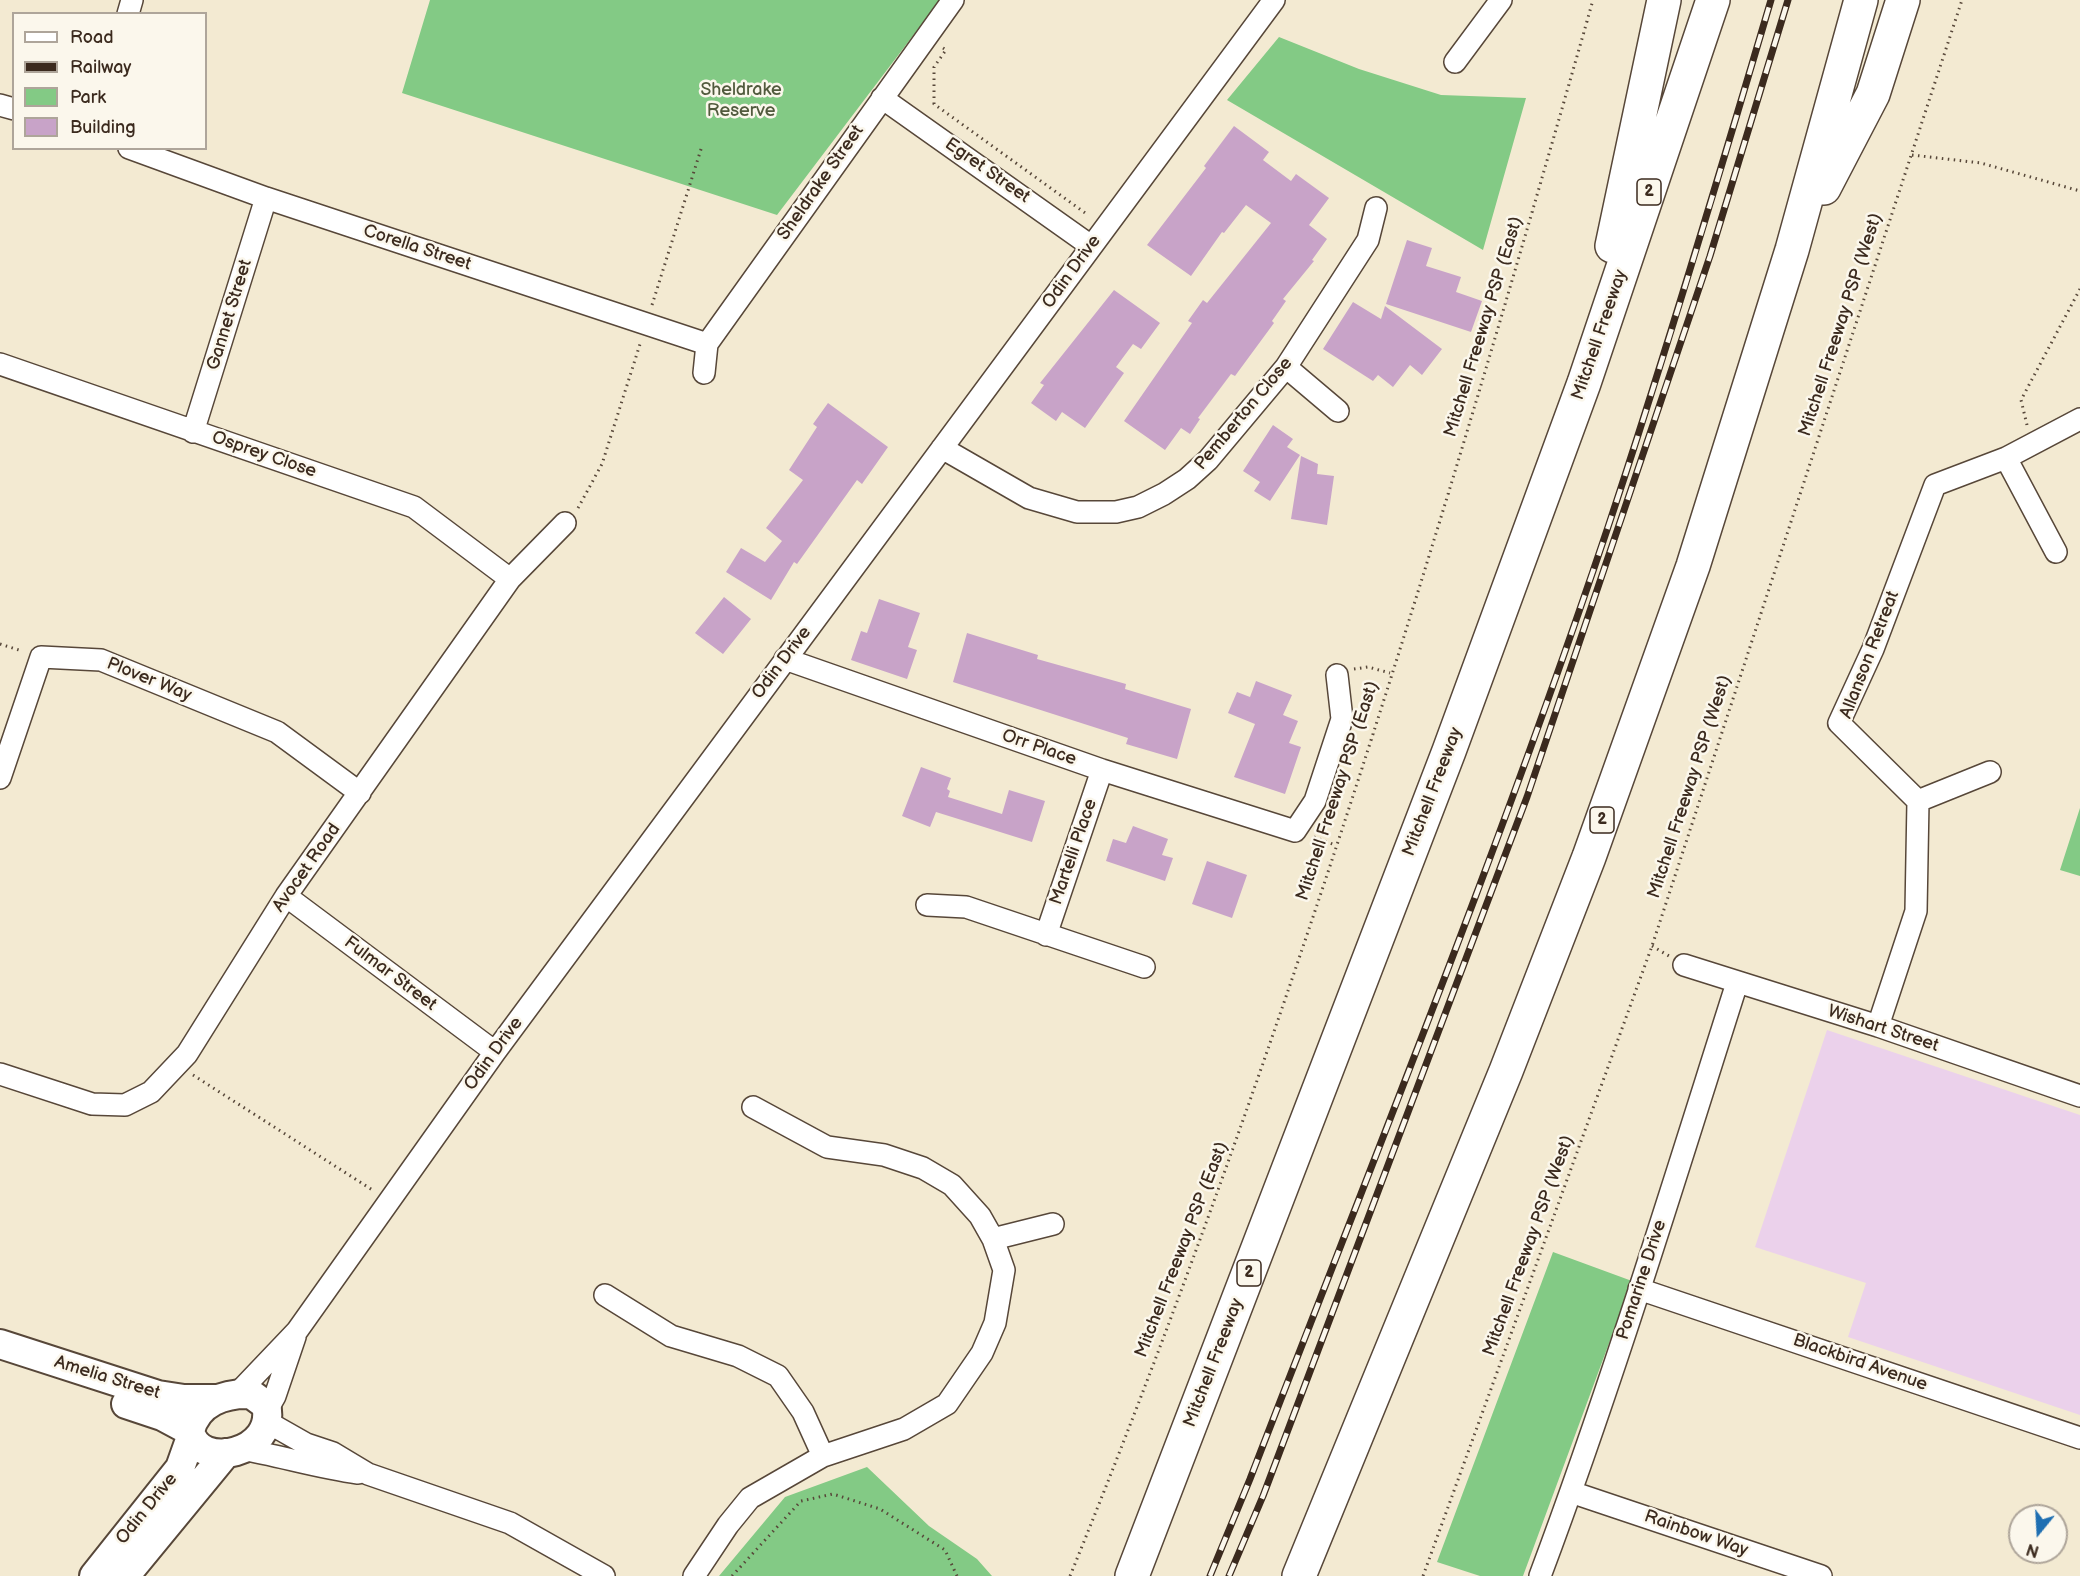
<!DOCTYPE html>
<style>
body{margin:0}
#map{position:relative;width:2080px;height:1576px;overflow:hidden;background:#f3ead2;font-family:"Balsamiq Sans",sans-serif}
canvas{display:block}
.legend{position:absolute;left:12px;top:12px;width:195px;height:138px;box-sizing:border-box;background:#fbf7ec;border:2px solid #aea59a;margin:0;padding:8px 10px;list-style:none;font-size:18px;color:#3b2a1e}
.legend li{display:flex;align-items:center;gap:12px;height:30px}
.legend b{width:30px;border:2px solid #aea59a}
.north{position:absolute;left:2008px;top:1504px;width:60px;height:60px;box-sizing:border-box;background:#fbf7ec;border:2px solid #aea59a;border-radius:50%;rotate:198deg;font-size:16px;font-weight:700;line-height:24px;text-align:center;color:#3b2a1e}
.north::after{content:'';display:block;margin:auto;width:21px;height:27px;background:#1f6fb2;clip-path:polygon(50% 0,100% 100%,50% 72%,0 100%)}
</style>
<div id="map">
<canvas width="2080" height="1576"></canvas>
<ul class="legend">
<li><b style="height:8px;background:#fff"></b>Road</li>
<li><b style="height:8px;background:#3b2a1e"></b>Railway</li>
<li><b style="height:16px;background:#83ca85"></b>Park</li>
<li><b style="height:16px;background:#c8a3c8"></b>Building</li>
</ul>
<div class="north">N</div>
</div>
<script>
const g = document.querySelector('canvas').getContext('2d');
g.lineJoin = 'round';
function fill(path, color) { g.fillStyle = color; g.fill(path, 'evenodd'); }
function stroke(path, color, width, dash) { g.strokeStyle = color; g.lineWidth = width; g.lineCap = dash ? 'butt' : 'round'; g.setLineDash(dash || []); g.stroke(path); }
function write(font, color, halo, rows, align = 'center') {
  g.font = font + ' "Balsamiq Sans",sans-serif'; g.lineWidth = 5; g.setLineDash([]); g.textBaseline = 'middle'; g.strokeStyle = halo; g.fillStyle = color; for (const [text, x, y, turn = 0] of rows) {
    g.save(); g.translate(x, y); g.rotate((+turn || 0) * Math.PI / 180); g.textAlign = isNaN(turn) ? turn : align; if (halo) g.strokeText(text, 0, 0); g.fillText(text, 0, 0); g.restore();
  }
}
fill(new Path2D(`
 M1827,1030L2080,1115V1415L1848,1337L1866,1283L1755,1247Z`), '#ebd1eb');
fill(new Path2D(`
 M430,0H940L777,215L402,93Z
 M1279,37L1359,69L1441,95L1526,98L1483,250L1227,100Z
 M2080,808V876L2060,870Z
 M1553,1252L1632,1281L1523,1576H1480L1437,1562Z
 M867,1467L929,1526L977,1559L992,1576H719L785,1497Z`), '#83ca85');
fill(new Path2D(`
 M1234,126L1269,152L1263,160L1291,181L1296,174L1329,198L1309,225L1327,239L1312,260L1314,261L1283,299L1286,301L1272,321L1274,323L1235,376L1231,374L1198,418L1200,419L1190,434L1181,428L1165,450L1124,421L1192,323L1188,321L1203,300L1207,303L1271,223L1246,205L1224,233L1222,232L1191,276L1147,245L1206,168L1204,166Z
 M1407,240L1432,248L1426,266L1461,277L1456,292L1482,301L1471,332L1386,304Z
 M1114,290L1160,323L1141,349L1133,344L1116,367L1124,373L1085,428L1062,412L1056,421L1031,403L1044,385L1040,383Z
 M1353,302L1381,319L1385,306L1442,349L1422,375L1410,365L1393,387L1378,375L1373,381L1323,349Z
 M828,403L888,447L862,484L857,480L797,564L794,562L771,600L726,572L741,548L765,562L782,541L766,528L803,480L789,470L817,427L813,424Z
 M1273,425L1293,439L1287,447L1300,455L1270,501L1254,491L1260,482L1243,471Z
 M1301,456L1318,464L1317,474L1334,476L1327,525L1291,519Z
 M724,597L751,619L723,654L695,633Z
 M879,599L920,613L908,647L917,650L907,679L851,660L861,631L867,633Z
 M967,633L1038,655L1037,659L1126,684L1125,689L1191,709L1177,759L1126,744L1128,738L953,682Z
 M1256,681L1292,695L1283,715L1298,721L1289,743L1301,747L1285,794L1234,777L1255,724L1228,713L1237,692L1250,697Z
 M921,767L951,778L947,789L950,791L948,797L1002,814L1009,790L1045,801L1032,842L936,812L930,827L902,816Z
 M1133,826L1168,839L1162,855L1173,858L1165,881L1106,861L1113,839L1126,843Z
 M1207,861L1247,875L1232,918L1192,904Z`), '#c8a3c8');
const minor = new Path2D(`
 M128,14L132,0
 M1455,62L1501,0
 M882,98L1091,246
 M0,105L14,109
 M129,148L266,198L707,344
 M0,364L414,507L510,579
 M1286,367L1338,411
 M704,373L707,344L953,0
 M193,432L266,198
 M942,448L1029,498L1077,512H1116L1138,507L1164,494L1187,479L1208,460L1286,367L1368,240L1376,208
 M2006,458L2056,552
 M785,659L1102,770L1295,831L1315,801L1342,719L1337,675
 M0,778L41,657L101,660L277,732L360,793
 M1918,801L1990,772
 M286,896L495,1052
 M927,905L966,907L1144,967
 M1046,935L1102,770
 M1684,965L1878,1026L2080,1096
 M1878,1026L1916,911L1918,801L1839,723L1873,649L1935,485L2006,458L2080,419
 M0,1074L92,1104L125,1105L151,1092L187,1054L286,896L510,579L565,523
 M993,1239L1053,1224
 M1639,1289L2080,1438
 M605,1295L671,1336L738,1356L778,1376L803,1412L823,1456
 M237,1394L297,1331L495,1052L1274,0
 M267,1410L275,1396L295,1337
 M269,1423L306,1444L333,1453L368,1474L510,1523L604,1576
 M241,1449C281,1456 319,1468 358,1473
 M1571,1492L1821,1576
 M694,1576L728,1525L750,1498L823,1456L904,1429L947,1404L982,1353L995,1323L1004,1270L993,1239L980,1216L952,1185L923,1168L884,1155L827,1147L753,1107
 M1540,1576C1613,1381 1674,1181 1737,983`);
const secondary = new Path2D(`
 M0,1344L158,1395L184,1399H216
 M251,1394L266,1405C278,1453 198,1472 190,1431C197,1402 225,1393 251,1394Z
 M126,1404L162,1416L190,1431
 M94,1576L180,1468L191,1437
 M125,1576L226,1453`);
const motorway = new Path2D(`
 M1824,188L1873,94L1903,0
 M1612,246L1664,0
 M1132,1576L1449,751L1584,383L1713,0
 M1299,1576L1506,1071L1589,857L1693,566L1792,250L1861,0`);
stroke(minor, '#574739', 24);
stroke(secondary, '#574739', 32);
stroke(motorway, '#574739', 36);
stroke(new Path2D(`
 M943,48L946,50L934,67V104L1088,215
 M1912,155L1981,163L2080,191
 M652,305L702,146
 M2027,425L2021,400L2080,289
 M578,508L602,464L641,341
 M0,644L22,651
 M1354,669L1368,667L1390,673
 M1314,837L1335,845
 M1652,946L1669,956
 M193,1075L374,1191
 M732,1576L801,1501L833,1494L880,1509L945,1550L957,1576
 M1070,1576C1279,1063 1442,532 1593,0
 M1423,1576L1652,946L1962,0`), '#574739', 3, [1.5, 4.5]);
stroke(minor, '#fff', 21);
stroke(secondary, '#fff', 28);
stroke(motorway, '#fff', 33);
const rail = new Path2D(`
 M1210,1576L1250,1479C1372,1163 1500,848 1608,527C1666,353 1719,176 1771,0
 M1229,1576L1263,1496L1527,797L1710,256L1788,0`);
stroke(rail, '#3b2a1e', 7);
stroke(rail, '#fbf7ec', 4.5, [14]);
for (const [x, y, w] of [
 [1649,192,24],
 [1602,820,24],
 [1249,1273,24]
]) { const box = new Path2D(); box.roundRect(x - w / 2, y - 13, w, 26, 4.5); g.fillStyle = '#fbf7ec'; g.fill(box); stroke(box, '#3b2a1e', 1.5); }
write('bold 16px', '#3b2a1e', null, [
 ["2",1649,192],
 ["2",1602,820],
 ["2",1249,1273]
]);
write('18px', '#515a3d', '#fbf7ec', [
 ["Sheldrake",741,90],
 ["Reserve",741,111]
]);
write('18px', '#3b2a1e', '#fbf7ec', [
 ["Egret Street",987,171,35],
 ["Sheldrake Street",821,183,-55],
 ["Corella Street",417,248,18],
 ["Odin Drive",1072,272,-54],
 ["Gannet Street",230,315,-73],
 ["Mitchell Freeway PSP (West)",1841,325,-72],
 ["Mitchell Freeway PSP (East)",1484,327,-73],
 ["Mitchell Freeway",1600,335,-71],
 ["Pemberton Close",1244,414,-50],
 ["Osprey Close",264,455,19],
 ["Allanson Retreat",1870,655,-69],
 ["Odin Drive",782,663,-53],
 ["Plover Way",149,680,22],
 ["Orr Place",1039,748,19],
 ["Mitchell Freeway PSP (West)",1690,787,-72],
 ["Mitchell Freeway PSP (East)",1338,791,-72],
 ["Mitchell Freeway",1433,792,-69],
 ["Martelli Place",1074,852,-71],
 ["Avocet Road",307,868,-55],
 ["Fulmar Street",390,974,37],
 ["Wishart Street",1883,1029,18],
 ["Odin Drive",494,1054,-54],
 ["Mitchell Freeway PSP (West)",1529,1246,-70],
 ["Mitchell Freeway PSP (East)",1182,1250,-69],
 ["Pomarine Drive",1642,1280,-72],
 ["Mitchell Freeway",1214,1363,-69],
 ["Blackbird Avenue",1860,1363,19],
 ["Amelia Street",107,1378,17],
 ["Odin Drive",147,1509,-51],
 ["Rainbow Way",1696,1534,19]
]);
</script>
